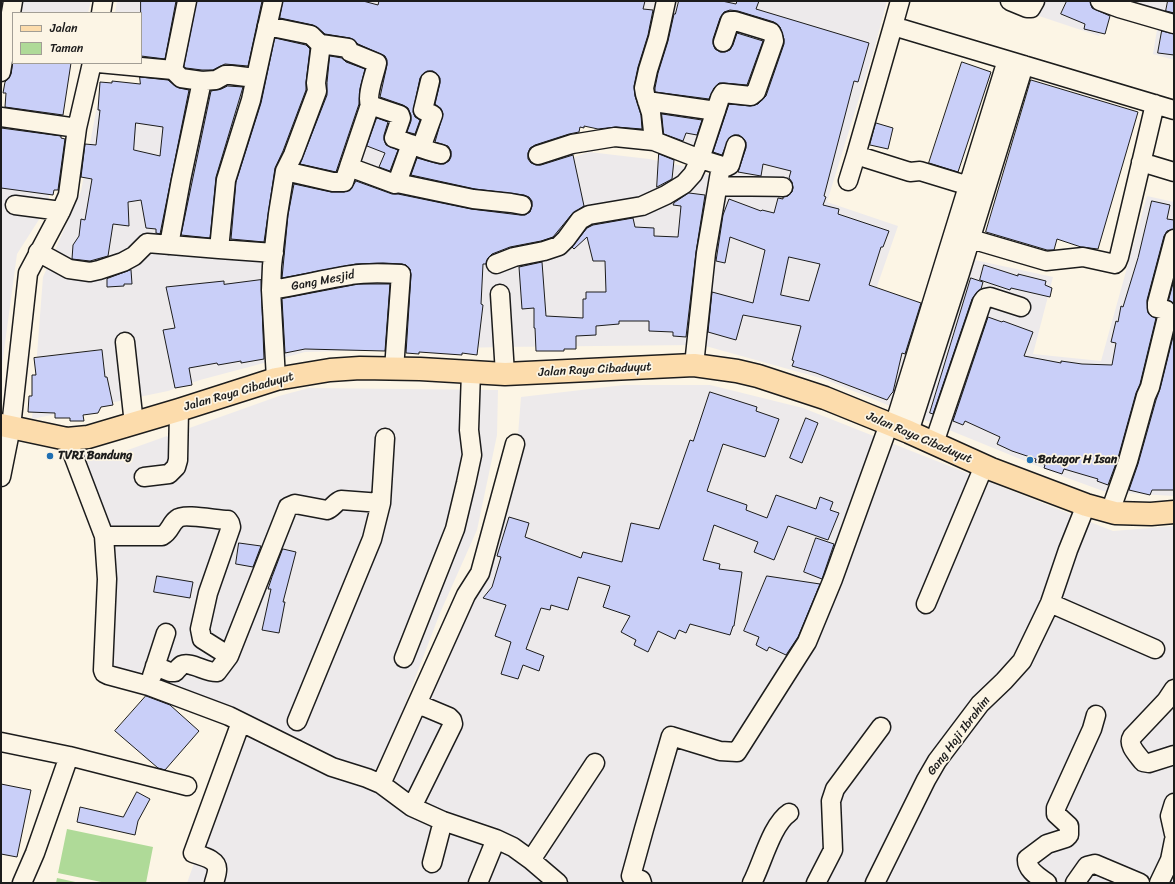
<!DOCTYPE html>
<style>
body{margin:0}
#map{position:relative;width:1175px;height:884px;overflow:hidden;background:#fcf5e5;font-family:Sriracha,sans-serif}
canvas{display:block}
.frame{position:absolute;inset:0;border:2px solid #1c1c1c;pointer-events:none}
.legend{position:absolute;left:12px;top:12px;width:130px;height:52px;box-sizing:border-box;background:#fcf5e5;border:1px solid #a29e95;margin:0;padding:5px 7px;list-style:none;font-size:12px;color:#1c1c1c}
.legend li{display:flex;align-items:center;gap:8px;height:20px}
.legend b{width:20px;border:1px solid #a29e95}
</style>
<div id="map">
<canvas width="1175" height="884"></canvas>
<div class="frame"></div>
<ul class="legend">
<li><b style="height:5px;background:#fcdcac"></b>Jalan</li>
<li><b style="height:11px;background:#afda98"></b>Taman</li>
</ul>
</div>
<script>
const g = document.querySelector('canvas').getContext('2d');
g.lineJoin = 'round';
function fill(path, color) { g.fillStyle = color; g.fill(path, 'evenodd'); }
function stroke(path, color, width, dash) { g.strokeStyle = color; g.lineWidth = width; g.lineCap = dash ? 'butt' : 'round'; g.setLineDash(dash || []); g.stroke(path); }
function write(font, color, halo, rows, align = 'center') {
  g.font = font + ' Sriracha,sans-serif'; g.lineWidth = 3.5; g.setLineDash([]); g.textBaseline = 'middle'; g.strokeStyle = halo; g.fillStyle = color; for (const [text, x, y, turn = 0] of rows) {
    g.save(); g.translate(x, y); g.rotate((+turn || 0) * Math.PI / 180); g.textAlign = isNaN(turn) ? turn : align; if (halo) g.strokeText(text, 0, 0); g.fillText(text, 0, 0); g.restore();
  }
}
fill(new Path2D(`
 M18,1H91L88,13H15Z
 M117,1H170L141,13H115Z
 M199,1H655L632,93L634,128L580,126L483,162L493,185L589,152L649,159L683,166L713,176L694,345L501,347L305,352L200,380L168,391L32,419L43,277L81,191L101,85L184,84Z
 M677,1H887L874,50L827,202L898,226L865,321L946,351L975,260L1053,277L1033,354L1101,361L1147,196L1174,202V496L1106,492L1062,476L824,379L702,345L731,165L659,140L653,95Z
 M994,1H1031L1043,7L1046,1H1174V60L1153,54L1158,24L1108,9L1099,36Z
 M1,129L60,134L47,207L17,254L1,373Z
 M624,385H710L803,408L1113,531L1174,526V883H187L243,725L121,677L108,662L113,564L82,452L125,451L279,396L309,388L498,390L497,435L477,530L440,613L383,762L388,769L402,765L454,632L486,579L518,435L521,397Z`), '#edeaeb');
fill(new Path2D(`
 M67,829L153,847L146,883H106L58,873Z
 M57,878L80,883H56Z`), '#afda98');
const building = new Path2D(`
 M141,1H176L165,59L141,56Z
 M197,1H262L248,66L225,64L213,70H202L186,68L184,67Z
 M283,1H363L378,5L379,1H645L643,9L653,10L648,35L638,67L634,86L635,96L641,115L642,129L616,127L598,129L584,126V128L580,127L579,132L569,134L535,145L530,148L528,153V159L531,163L536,165H541L573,155L584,206L572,214L553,237L541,241L510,247L492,254L488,258L486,264H483L481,304L483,305L477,355L462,353V355L419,352V354L406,353L411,275L410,269L406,265L402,264L383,263L356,264L282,278L288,215L294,184L331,192H344L350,190L356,181L392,194H398L471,209L520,215H525L530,212L532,206V201L529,197L524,195L475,189L411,175L417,158L439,164H444L449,161L451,157V151L448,146L435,142L443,114L441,109L435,104L440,83V78L437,74L433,71H427L423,74L420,78L413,112L415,117L420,120L415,134L407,132L411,121V115L408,108L403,105L380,97L387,65V60L385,56L358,44L354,40L350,38L325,34L318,28L313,25L280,18Z
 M679,1H722L736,4L737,1H759L756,9L869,43L858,82L854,81L824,196L826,197L823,205L839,209L838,214L889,231L883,247H881L869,285L921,303L905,354L902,353L893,392L891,394L887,400L816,373L792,366L794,361L792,360L801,326L743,315L736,340L708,332L712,292L753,303L765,250L730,237L725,263L716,261L723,215L729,199L761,211L762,210L774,213L778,198L783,199V197L788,196L792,192L793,188L792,182L789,178L791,171L763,164L761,176L738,172L746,148V142L743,138L739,135H734L729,138L722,155L713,152L729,104L750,106L758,104L766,96L784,44V39L780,27L774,22L738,11L730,10L724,12L720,18L713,39V44L715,49L720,52H725L730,50L733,45L737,33L763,41L747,85L724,83H719L714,88L709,99L655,92V88L658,73L668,41L674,14H675ZM789,257L820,264L809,301L781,295Z
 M1067,1H1090L1092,8L1110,16L1105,34L1084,29L1085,24L1061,14Z
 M1168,1H1174V13L1166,11Z
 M1162,31L1174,34V55L1158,53Z
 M275,38L306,45L310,49L306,82V90L283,151L275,168L264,242L231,239L236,182L261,103Z
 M330,56L342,58L346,62L365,69L360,89L359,104L336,172L300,164L327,95V83Z
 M962,62L991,72L958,172L929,163Z
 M13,63H71L63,115L5,107L6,93H3L5,82L9,78L11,74Z
 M140,77L168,80L174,85L179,88L189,90L160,234L156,233V229L146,228L141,200L128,202L129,226L113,224L108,256L90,261L72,259L73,245L79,236L81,219L85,220L92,179L81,177L85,144L96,145L100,110H98L100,82L112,83V81L140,84ZM136,123L163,127L160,156L134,150Z
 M1031,80L1138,112L1098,249L1081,247L1057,239L1054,250H1047L986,232Z
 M228,86L243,87L216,177L210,238L181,235L211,91L221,89Z
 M662,114L702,120L697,135L686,133L683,141L664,134Z
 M377,118L388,122L384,135V140L386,145L398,150L390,171L379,167L385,153L367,146Z
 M876,123L893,128L888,149L870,145Z
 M1,128L61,136V138L65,139L58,190H54L53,195L1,188Z
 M659,154L674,160L672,179L657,187Z
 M689,193L705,195L696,252L686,337L673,336V332L649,331V321H619V324L596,326V335L576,336V349H564V351H536L535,328H534V308L522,309L519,267L542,262L546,316L583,318V299H586V292H606L605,261H593L587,237L574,249L572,247L587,228L593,225L633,218L635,227L654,228V236L678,237L681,206L673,205L674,203Z
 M1152,201L1170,205L1167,219L1174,220V229L1167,231L1164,236L1147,300L1148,313L1151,316L1156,318L1140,384L1136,393L1118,458L1108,485L1097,481L1098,479L1064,469L1062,474L1044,468L1045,465L1035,462L1036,459L1012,451L997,444L1000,437L965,421L963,425L953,421L988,317L1002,322L1003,321L1033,332L1024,356L1061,363V361L1082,364L1112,365L1116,343L1111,342L1116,321L1118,322L1121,306L1123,307L1138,258Z
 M984,265L1018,276V274L1046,281L1045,285L1052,288L1050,297L1011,288L1010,290L980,280Z
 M131,270L132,284H124V286L107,287V279Z
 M971,278L983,282L981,289L977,292L972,299L933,414L930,413Z
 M261,280L264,359L241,363V361L218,365L217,363L189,368L192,385L175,388L163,330L175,328L166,287L224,281V284Z
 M1174,280V304L1169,300Z
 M359,284H390L385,351L305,349L285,353L282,299Z
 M1174,333V490H1152L1150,495L1129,490L1138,464L1156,400L1160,389Z
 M102,350L105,377H107L113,405L101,407L98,413L83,415L84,421H70V418H55V413L28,412L29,396H32V375H36L34,358Z
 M710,392L757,407L756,411L779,419L765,457L723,444L707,491L747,505L746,510L767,518L776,495L816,509L820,497L833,502L830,510L839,513L828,540L788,526L774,560L754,552L758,542L714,525L703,560L720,564L719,569L742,572L734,626H733L730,635L690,624L686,633L679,630L675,639L658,631L648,652L634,645L636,640L621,632L630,616L603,607L610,586L578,577L568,610L551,605L550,610L541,608L526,649L544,656L539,671L523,665L518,679L501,674L511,642L495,636L506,605L483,598L492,587L501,557L497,556L509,517L529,523L525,537L581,558L583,552L622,562L631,523L659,529L690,440L693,441Z
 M806,418L818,423L802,463L790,458Z
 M816,538L834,544L822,579L804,572Z
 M239,543L261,546L253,567L236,564Z
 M283,549L296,552L283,602H285L279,633L262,630L271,589H268L272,577Z
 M157,576L193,582L190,598L154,592Z
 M767,576L820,584L798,637L786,655L769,647L767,651L756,645L759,637L744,631Z
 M146,696L170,705L199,731L165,770L158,768L115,731Z
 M1,784L31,790L17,857L1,854Z
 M137,792L150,799L138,821L135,835L77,822L80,807L123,817Z`);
fill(building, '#c9cff8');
stroke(building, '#1c1c1c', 1);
const minor = new Path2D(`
 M900,1L893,26L1174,110
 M1010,1L1027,8H1031L1035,1
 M1100,1L1119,8L1174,24
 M101,13L103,1
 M267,26L311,35L318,42L321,44L348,48L350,52L377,63C375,74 366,95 370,105L349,167
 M321,44L316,83L317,91L293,155L285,171L278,214L272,266L271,290C298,286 324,279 351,275C368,272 385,273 401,274L394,369
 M98,63L173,70L181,78L202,81L216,80L225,75H231L255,78
 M173,70L187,1
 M1,72L13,1
 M647,101L716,111
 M370,105L400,115L401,118L394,138C410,143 425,151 441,154
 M1,117L77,128
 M654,141L651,113L645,94L644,88L648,70L658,38L666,1
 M421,148L433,115L423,110L430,81
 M538,155L572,144L615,137L654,141L700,159L726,167L730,165L736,145
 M856,155L893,26
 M1141,162L1174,172
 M285,171L333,182H344L349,167L395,184L397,183L411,144
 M848,181L856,155L910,172L920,171L979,189
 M397,183L473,199L511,203L522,205
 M718,186C740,187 761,186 783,187
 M15,205L61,211
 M971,239L1046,261L1083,257L1115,264L1117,262L1119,257L1155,104
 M169,245L181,180L202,81
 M219,249L274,253
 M38,252L69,269L90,272L99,270L123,262L134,256L147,243L219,249L226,180L251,100L263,45L273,1
 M496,264L514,257L544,251L559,246L566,239L580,220L589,215L642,206L666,195L684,184L693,174L700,159L720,98L723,93L751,96L756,92L774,41L773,36L771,32L735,21H730L723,42
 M271,290L276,379
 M500,294L505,374
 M125,342L134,424
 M694,365L706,253L721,166
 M894,426L1007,60
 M909,432L960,273L1024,65
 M67,439L104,536L107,579L103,670L104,673L108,675L149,686L229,716L332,767L367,778L381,784L412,807L443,821L496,839L513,847L531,860L558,883
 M934,443L982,302L985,298L990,297L1021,307
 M1,477L11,427L28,273L61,211L68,195L77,128L92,63
 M144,477L169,474L176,467L178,460L179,410
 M1110,512L1128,461L1146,396L1150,387L1168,313L1166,310L1157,308V303L1174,239
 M104,536H162C171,531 170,524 177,519C184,513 217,520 228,520L230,523L231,527L208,593L200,629L202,639L229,656
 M1050,603L1155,649
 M926,604L984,466
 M404,658L455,529L466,483L472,455L469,430L471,372
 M155,666L170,672H175C177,670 180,666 182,665C190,661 207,673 217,672L229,656L288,507L295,504L327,510C333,508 335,502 341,500L381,503
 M152,676L166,633
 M1174,689L1166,701L1132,737C1127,745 1138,755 1143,762L1149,763L1174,755
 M297,721L372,539L381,503L385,438
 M1,742L69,756L187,786
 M381,784L466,595L480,573L515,444
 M1174,803L1170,816L1174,834
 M412,807L453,724L452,720L449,717L418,704
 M531,860L595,763
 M432,863L443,821
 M22,883L35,853L69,756
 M214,883C215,879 217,874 217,870C218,859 201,856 193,853L241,722
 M478,883L496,839
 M642,883L641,880L631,876L644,829L671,736L720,751L737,752L807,642L833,579L889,424
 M752,883C762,864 772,824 789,813
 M816,883L833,850L831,801L835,789L881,727
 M875,883L926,780L937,761L980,704L1004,681L1022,661L1050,603L1068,550L1086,505
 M1047,883C1039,877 1026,870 1027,859L1047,844L1066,838L1069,835V826L1056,814V808L1092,729L1096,715
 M1075,883L1087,866L1095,864L1140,883
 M1159,883L1170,860L1174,840`);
const major = new Path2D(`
 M1,425L67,439L88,437L179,410L276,379L330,370L360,368L420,369L505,374L694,365L737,371L758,376L825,398L909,432L991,469L1086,505L1115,513L1151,514L1174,512`);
stroke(minor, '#1c1c1c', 21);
stroke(major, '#1c1c1c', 25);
stroke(minor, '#fcf5e5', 18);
stroke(major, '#fcdcac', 22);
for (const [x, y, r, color] of [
 [50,456,4,"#1f6fb2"],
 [1030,460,4,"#1f6fb2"]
]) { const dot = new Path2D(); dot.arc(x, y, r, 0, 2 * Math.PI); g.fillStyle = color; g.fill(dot); stroke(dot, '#fcf5e5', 1.5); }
write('12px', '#1c1c1c', '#fcf5e5', [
 ["Gang Mesjid",323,281,-11],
 ["Jalan Raya Cibaduyut",595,370,-3],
 ["Jalan Raya Cibaduyut",239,392,-16],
 ["Jalan Raya Cibaduyut",919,438,23],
 ["Gang Haji Ibrahim",959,736,-53]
]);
write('bold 12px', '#1c1c1c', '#fcf5e5', [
 ["TVRI Bandung",58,456],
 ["Batagor H Isan",1038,460]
], 'left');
</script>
